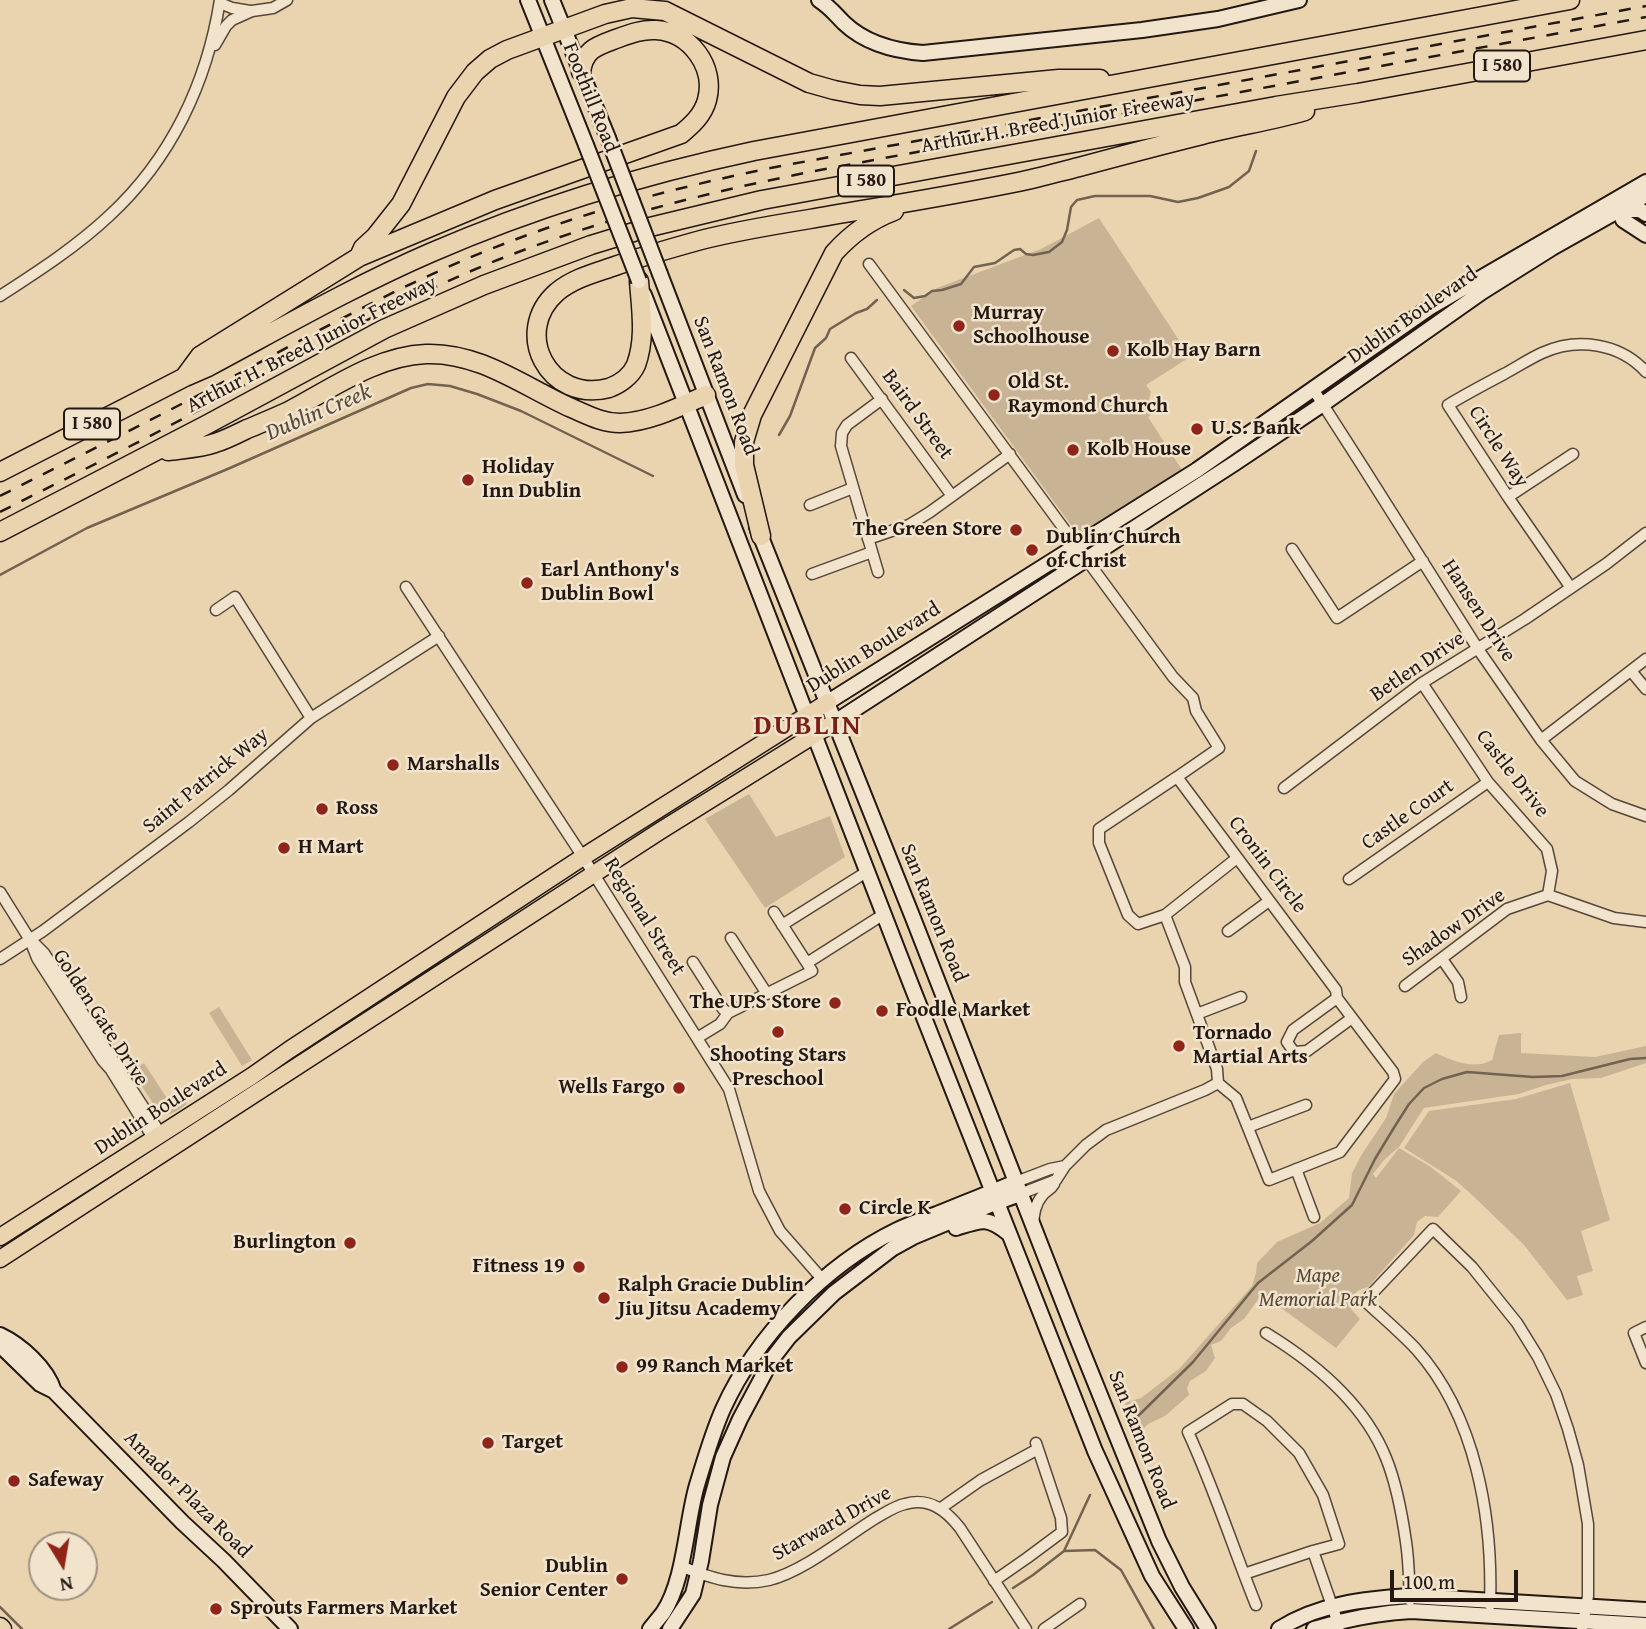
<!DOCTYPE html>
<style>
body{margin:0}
#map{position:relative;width:1646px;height:1629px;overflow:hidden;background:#ead4b0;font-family:"Gentium Book Plus",serif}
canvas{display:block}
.north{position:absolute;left:28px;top:1531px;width:70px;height:70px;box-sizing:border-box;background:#f1e3cc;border:2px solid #9f9282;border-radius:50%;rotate:169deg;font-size:19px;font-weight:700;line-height:28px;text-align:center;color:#231812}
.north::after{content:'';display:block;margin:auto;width:24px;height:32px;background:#8f2418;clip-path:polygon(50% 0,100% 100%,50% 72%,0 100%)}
.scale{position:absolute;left:1390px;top:1570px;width:128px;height:32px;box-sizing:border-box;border:4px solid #231812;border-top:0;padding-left:9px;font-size:21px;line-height:24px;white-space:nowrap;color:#231812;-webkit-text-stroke:5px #f1e3cc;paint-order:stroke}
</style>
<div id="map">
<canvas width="1646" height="1629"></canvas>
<div class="north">N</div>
<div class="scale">100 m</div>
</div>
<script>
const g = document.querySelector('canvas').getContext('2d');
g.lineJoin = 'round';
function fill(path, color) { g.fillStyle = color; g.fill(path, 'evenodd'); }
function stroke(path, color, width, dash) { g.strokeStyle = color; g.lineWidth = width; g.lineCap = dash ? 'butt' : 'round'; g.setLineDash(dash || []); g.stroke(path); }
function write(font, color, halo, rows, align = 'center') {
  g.font = font + ' "Gentium Book Plus",serif'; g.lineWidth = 5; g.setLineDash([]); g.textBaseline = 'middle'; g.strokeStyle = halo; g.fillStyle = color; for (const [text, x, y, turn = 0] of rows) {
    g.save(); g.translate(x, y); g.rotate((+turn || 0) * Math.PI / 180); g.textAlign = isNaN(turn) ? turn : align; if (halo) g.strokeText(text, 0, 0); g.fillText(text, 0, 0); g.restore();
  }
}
fill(new Path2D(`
 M1099,218L1190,357L1146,385L1151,392L1148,403L1155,412L1148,417L1182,470L1079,536L911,306L937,288L1041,249Z
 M749,794L776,837L830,816L845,857L765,908L705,819Z
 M219,1007L252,1060L242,1066L209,1013Z
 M1521,1033V1053L1595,1057L1646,1046V1063L1601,1078L1572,1079L1546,1085L1519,1094L1424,1108L1399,1147L1384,1160L1373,1174L1376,1178L1399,1148L1431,1167L1461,1191L1438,1217L1425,1216L1417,1222L1414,1235L1368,1287C1354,1290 1353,1295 1351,1309L1360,1319L1336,1348L1262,1294L1244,1319L1231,1328L1221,1341L1211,1345L1215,1358L1206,1371L1190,1381L1187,1388L1189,1395L1165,1416L1148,1424L1137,1435L1125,1403L1141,1398L1180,1368L1252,1286L1256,1273L1257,1263L1277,1242L1320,1223L1349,1198L1352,1173L1362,1154L1386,1118L1394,1094L1423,1062L1436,1053C1452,1061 1475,1070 1492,1060L1499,1035Z
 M144,1063L172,1106L183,1099L187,1104C177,1111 170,1118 158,1111L132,1071Z
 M1570,1083L1610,1220L1581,1231L1593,1271L1577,1276L1583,1295L1567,1300L1524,1245L1472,1195L1455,1180L1404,1148L1429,1111L1516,1099Z`), '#c8b495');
stroke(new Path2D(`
 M904,290L914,298L925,296L932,291L942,290L961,284L974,267L995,263L1014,250L1020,249L1026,254L1033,255L1049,252L1062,242L1067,230L1071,207L1077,200L1095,196H1150L1178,202L1198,198L1229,187L1249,171L1256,151
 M779,435L790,416L815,348L826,338L830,329L856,313L867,309L877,300
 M0,575L87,528L230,468L411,388L428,384L450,386L477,394L521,411L653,476
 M1135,1419L1193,1362L1258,1283L1312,1241L1352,1205L1375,1159L1395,1126L1409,1104L1424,1088L1442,1079L1467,1072L1533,1077L1562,1076L1630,1059L1646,1058
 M1064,1551L1095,1550L1121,1570L1154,1629
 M1013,1588L1033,1575L1064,1551L1090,1495
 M0,1607L22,1629
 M949,1629L992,1602`), '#726250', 2.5);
const street = new Path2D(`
 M220,3L232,8L250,11
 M215,45L226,26L232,20L252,11L273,8L287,0
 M869,264L1173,677L1193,698L1196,711L1219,748L1177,777
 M0,296C37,272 76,247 109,216C171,159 207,83 220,0
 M851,358L952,496
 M1313,389L1363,467L1478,649L1541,740L1575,781L1612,804L1646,816
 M1508,497L1573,454
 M810,505L853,488
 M868,539L909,525L930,512L1010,454
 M1292,549L1337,618L1423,561
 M878,572L841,446L842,433L847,425L882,399
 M812,574L872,552
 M406,587L583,857L729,1089L759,1191L780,1231L823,1280
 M1571,588L1508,497L1448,405C1466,394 1485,384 1504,374C1517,367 1529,359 1542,353C1577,337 1620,343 1646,372
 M216,610L235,597L311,718
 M1631,671L1646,689
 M1422,683L1488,782L1547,849L1552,871L1548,895
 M1541,740L1646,659
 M1177,777L1336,990L1337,998L1393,1072L1395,1079L1340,1152L1269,1180L1236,1098L1218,1083L1217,1069L1185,982V967L1165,915L1138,924L1128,915L1099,843V829Z
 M1284,788L1422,683L1525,619L1606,564L1646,533
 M1349,879L1488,782
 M0,892L30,940L37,958L103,1061L111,1070L155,1141
 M1165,915L1237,858
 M782,925L868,871
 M1228,931L1269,901
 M731,938L767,994
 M33,942L44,953L162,1136
 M0,959L43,931L189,822L229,790L311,718L439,636
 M1442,959L1458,982L1461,997
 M693,962L723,1009L728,1013
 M807,963L884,914
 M1405,986L1507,909L1548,895L1614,918L1646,922
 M1337,998L1293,1030L1287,1042L1294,1052L1307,1051L1352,1018
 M1197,1014L1241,997
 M697,1038L720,1024L728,1013L812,971L774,912
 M1248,1127L1306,1105
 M1296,1169L1314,1217
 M1016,1182L1050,1169L1065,1166
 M1020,1194L1056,1180L1065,1166L1086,1145L1106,1130L1205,1090L1218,1083
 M1033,1224C1034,1214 1035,1204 1042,1196C1046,1190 1050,1191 1054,1184
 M1646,1327L1634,1333L1646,1363
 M1266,1333C1315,1363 1364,1403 1386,1458C1397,1485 1402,1514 1406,1542C1409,1561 1409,1581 1410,1600
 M941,1508L981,1480L1038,1449
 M1313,1551L1339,1626
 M680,1566C711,1578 736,1587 769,1580C803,1572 845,1537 876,1518C885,1513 895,1506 905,1504C929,1497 946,1510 960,1528L1026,1629
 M1244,1574L1313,1551L1339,1544L1323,1495L1299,1453L1267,1421L1243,1404H1232L1188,1432C1214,1488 1233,1548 1256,1605
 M994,1581L1027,1558L1062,1532L1061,1518L1036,1443
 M1490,1605C1493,1518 1476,1416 1416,1349C1400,1332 1382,1317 1365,1301L1433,1229L1472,1267L1517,1323L1538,1357L1556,1394L1568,1429L1578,1465L1588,1524V1596L1582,1629
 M1044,1629L1080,1604`);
const secondary = new Path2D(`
 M528,0L586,145
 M552,0L608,138
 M819,0C831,8 835,14 844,23C866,44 895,51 923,53L1142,30L1218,19L1299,0
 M1615,204L1620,210L1623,220L1646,235
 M1622,210H1640L1646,214
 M660,274L745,495
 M644,295L910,982L1095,1451L1152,1576L1186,1629
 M757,527L913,918L1075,1333L1159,1541L1182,1587L1208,1629
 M828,702L1197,470L1429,308L1646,182
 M835,722L1235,463L1323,404L1482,292L1552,248L1646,195
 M956,1228C981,1220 987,1216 1008,1233
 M0,1335C21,1345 47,1368 54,1391
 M0,1341L3,1348L40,1384L54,1391L182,1522L224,1561L290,1629
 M650,1629C654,1624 659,1618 663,1613C685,1580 686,1522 697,1485C705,1459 712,1434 723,1409C756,1336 825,1265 897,1230C910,1224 924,1219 937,1214C963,1203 990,1193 1016,1182
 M670,1629L693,1594L701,1561L710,1505L723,1457L740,1419L772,1359L789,1337L834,1293L893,1248L913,1237L990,1205L1020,1194
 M1279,1629C1318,1604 1364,1599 1410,1596L1646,1610
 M1314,1629C1346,1619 1378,1613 1411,1611L1646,1625`);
const primary = new Path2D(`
 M0,1237L252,1076L289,1050L583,857L828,702
 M0,1259L660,831L835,722`);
const highway = new Path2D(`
 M359,257L363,248L375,237L401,204L456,97L475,72L490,59L507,50L605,14L632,8L665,11L809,83L834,90L860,95L880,96L1059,79H1100
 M639,281C641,309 646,338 636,365C631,376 620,384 609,388C549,404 511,332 557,292C574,278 595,273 615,266C643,256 672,248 701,240C736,231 773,225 810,219C879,207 949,196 1018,182C1038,178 1059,172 1079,167C1120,156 1161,145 1202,135C1236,126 1271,121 1305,111
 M186,375L200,356L359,257L495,200L681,134C692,125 703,115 707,100C716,67 690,32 656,30C641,29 627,35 613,40C594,47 584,51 581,72
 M168,451C183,449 201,448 215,443C225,440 235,435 245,430C259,424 274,418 289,411C331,389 376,356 426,354C479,352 523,386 569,407C586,414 601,423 620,423C650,422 679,407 706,395
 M0,472L185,377L208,367C281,328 354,286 430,253C536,207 641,175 754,151L1570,0
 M0,532L208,424L384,329L484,285L591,245L650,227L762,200L1276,106L1358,93L1646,40
 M761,536L744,465V442L752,415L834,253C852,233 870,220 894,211
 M0,1627L2,1629`);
stroke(street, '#55473a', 13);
stroke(secondary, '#231812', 18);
stroke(primary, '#231812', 19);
stroke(highway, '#231812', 21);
stroke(street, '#f1e3cc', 10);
stroke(secondary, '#f1e3cc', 14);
stroke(primary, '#ead4b0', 16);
stroke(highway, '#ead4b0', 18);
stroke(new Path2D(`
 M0,496C71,460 142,425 212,388C302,340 391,289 486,251C582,212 680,186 781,166L1646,6
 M0,512C63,480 126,449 188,416C288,362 386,306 490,263C597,220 707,192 820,170L1646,17`), '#231812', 2.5, [12, 12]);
const secondaryBridge = new Path2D(`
 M608,138L660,274
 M586,145L639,281`);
stroke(secondaryBridge, '#231812', 18, []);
stroke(secondaryBridge, '#f1e3cc', 14);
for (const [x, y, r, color] of [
 [959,326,7,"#8f2418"],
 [1113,351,7,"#8f2418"],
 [994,395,7,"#8f2418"],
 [1197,429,7,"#8f2418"],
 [1073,450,7,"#8f2418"],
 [468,480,7,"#8f2418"],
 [1016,530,7,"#8f2418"],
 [1032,550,7,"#8f2418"],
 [527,583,7,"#8f2418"],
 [393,765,7,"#8f2418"],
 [322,809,7,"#8f2418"],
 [284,848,7,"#8f2418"],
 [835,1003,7,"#8f2418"],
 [882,1011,7,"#8f2418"],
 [778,1032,7,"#8f2418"],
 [1179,1046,7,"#8f2418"],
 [679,1088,7,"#8f2418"],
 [845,1209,7,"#8f2418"],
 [350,1243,7,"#8f2418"],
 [579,1267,7,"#8f2418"],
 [604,1298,7,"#8f2418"],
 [622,1367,7,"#8f2418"],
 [488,1443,7,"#8f2418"],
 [14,1481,7,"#8f2418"],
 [622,1579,7,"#8f2418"],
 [216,1609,7,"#8f2418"]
]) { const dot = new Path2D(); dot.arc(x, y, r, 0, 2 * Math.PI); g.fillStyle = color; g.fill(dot); stroke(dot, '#f1e3cc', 2.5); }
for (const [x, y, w] of [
 [1502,66,56],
 [866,181,56],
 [92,424,56]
]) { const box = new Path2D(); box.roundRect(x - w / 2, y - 15.5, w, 31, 5); g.fillStyle = '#f1e3cc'; g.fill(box); stroke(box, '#231812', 2); }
write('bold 19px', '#231812', null, [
 ["I 580",1502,66],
 ["I 580",866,181],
 ["I 580",92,424]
]);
write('21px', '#231812', '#f1e3cc', [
 ["Foothill Road",590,98,68],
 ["Arthur H. Breed Junior Freeway",1058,123,-10],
 ["Dublin Boulevard",1413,316,-35],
 ["Arthur H. Breed Junior Freeway",312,345,-27],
 ["San Ramon Road",725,386,69],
 ["Baird Street",917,415,54],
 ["Circle Way",1498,447,57],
 ["Hansen Drive",1478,611,57],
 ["Dublin Boulevard",874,648,-32],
 ["Betlen Drive",1418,667,-34],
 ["Castle Drive",1512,774,52],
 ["Saint Patrick Way",206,781,-39],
 ["Castle Court",1408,815,-35],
 ["Cronin Circle",1267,865,53],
 ["San Ramon Road",933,913,68],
 ["Regional Street",644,917,58],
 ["Shadow Drive",1454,928,-35],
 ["Golden Gate Drive",100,1018,57],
 ["Dublin Boulevard",161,1109,-33],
 ["San Ramon Road",1141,1440,68],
 ["Amador Plaza Road",187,1495,45],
 ["Starward Drive",832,1524,-29]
]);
write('bold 21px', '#231812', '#f1e3cc', [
 ["Murray",973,314],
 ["Schoolhouse",973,338],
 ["Kolb Hay Barn",1127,351],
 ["Old St.",1008,383],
 ["Raymond Church",1008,407],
 ["U.S. Bank",1211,429],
 ["Kolb House",1087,450],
 ["Holiday",482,468],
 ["Inn Dublin",482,492],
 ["The Green Store",1002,530,"right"],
 ["Dublin Church",1046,538],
 ["of Christ",1046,562],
 ["Earl Anthony's",541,571],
 ["Dublin Bowl",541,595],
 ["Marshalls",407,765],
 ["Ross",336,809],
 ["H Mart",298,848],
 ["The UPS Store",821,1003,"right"],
 ["Foodle Market",896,1011],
 ["Tornado",1193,1034],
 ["Martial Arts",1193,1058],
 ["Shooting Stars",778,1056,"center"],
 ["Preschool",778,1080,"center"],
 ["Wells Fargo",665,1088,"right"],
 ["Circle K",859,1209],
 ["Burlington",336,1243,"right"],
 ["Fitness 19",565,1267,"right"],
 ["Ralph Gracie Dublin",618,1286],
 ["Jiu Jitsu Academy",618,1310],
 ["99 Ranch Market",636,1367],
 ["Target",502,1443],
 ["Safeway",28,1481],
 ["Dublin",608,1567,"right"],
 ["Senior Center",608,1591,"right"],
 ["Sprouts Farmers Market",230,1609]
], 'left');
write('italic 21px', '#554739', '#f1e3cc', [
 ["Mape",1318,1277],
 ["Memorial Park",1318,1301]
]);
write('italic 23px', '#574a3c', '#f1e3cc', [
 ["Dublin Creek",319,413,-23]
]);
g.letterSpacing = '2px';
write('bold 28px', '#7a1f14', '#f1e3cc', [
 ["DUBLIN",808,727]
]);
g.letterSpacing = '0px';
</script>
